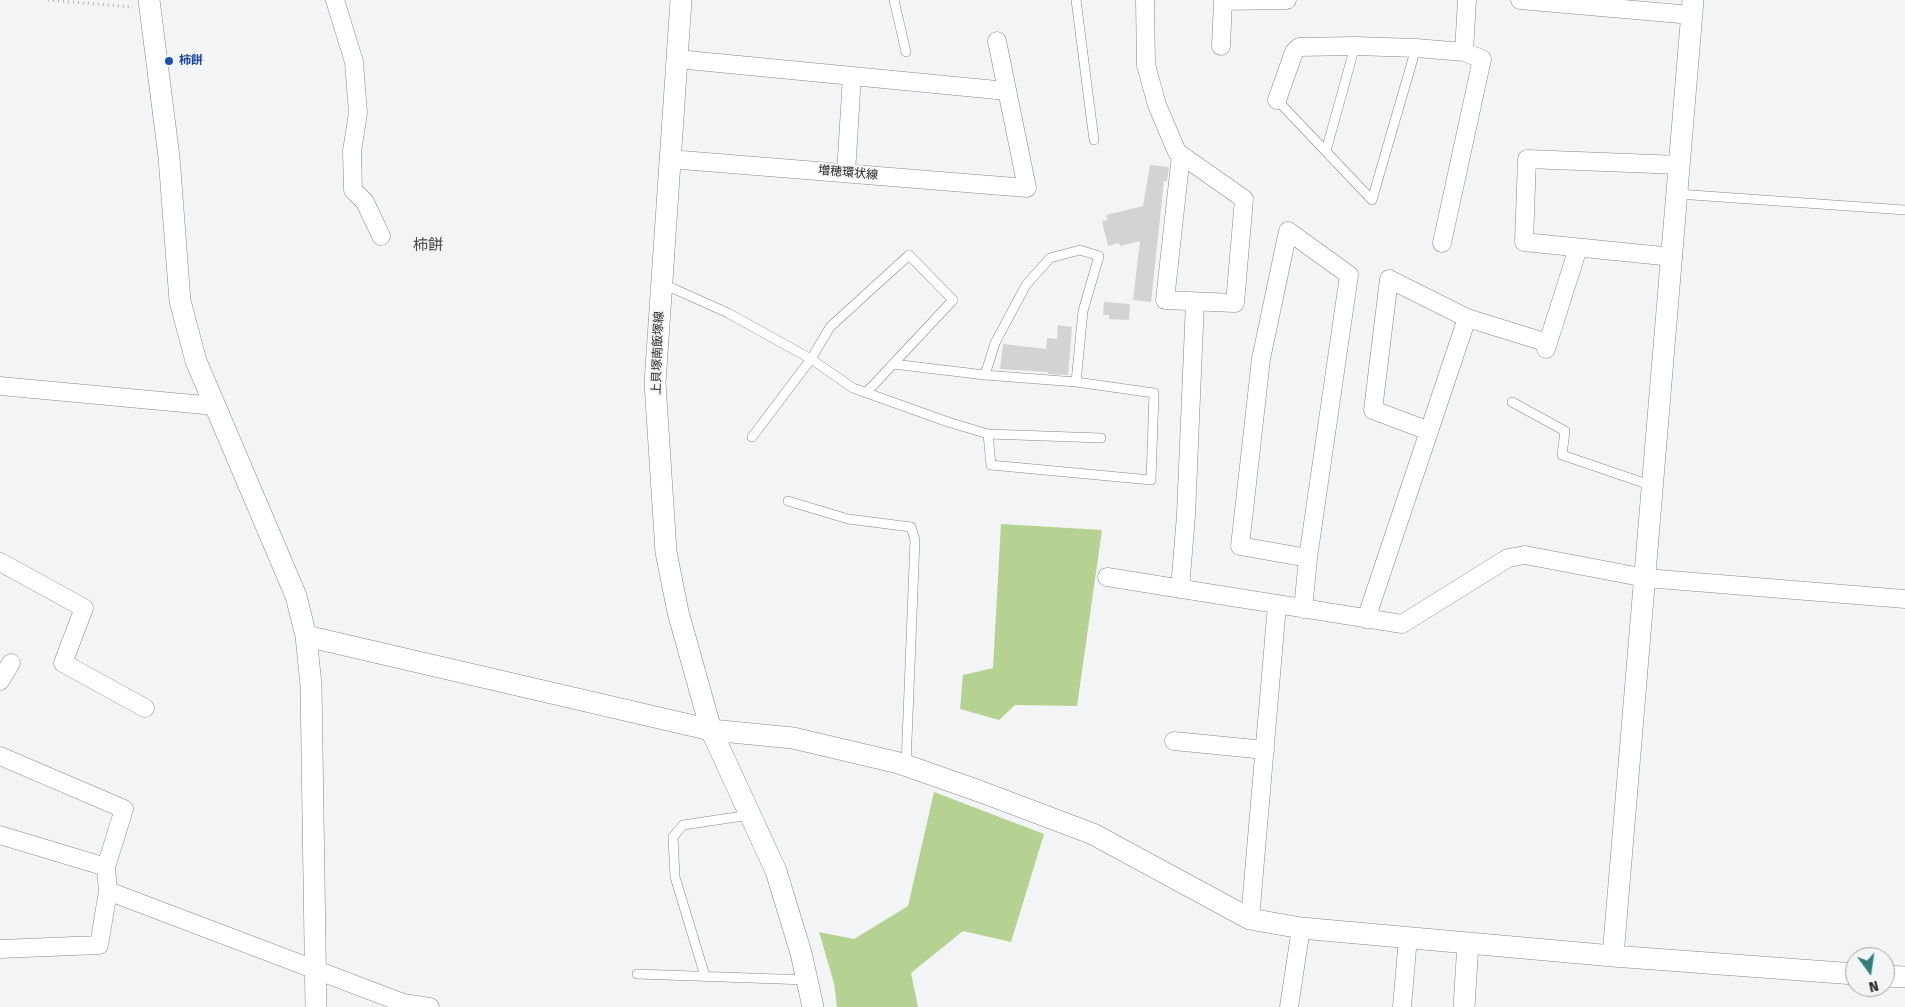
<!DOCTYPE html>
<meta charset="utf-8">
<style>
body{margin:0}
#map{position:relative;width:1905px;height:1007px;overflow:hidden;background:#f3f4f6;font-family:"Fira Sans",sans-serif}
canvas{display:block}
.north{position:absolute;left:1845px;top:947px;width:50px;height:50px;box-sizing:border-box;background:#f3f4f6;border:1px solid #a1a2a3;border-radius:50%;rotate:166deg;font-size:14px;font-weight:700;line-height:20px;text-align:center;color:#262727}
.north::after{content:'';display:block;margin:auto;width:18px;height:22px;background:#337c78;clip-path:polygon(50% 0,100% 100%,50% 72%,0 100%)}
</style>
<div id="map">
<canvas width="1905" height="1007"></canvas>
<div class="north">N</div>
</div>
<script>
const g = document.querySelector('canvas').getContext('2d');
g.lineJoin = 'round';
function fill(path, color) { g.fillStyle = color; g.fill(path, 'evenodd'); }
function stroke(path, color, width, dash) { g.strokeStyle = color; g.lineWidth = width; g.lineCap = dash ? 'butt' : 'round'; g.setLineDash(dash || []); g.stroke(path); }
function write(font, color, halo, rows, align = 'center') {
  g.font = font + ' "Fira Sans","Noto Sans JP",sans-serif'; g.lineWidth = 4; g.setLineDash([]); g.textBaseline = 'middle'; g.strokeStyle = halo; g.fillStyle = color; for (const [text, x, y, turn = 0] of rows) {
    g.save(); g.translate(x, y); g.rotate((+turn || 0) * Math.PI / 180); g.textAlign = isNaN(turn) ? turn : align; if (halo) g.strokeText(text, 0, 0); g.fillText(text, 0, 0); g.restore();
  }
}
fill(new Path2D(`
 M1001,524L1102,530L1077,706L1015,705L999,720L960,709L963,675L993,668Z
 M934,792L1044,834L1011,942L963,931L911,973L918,1007H837L834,983L819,932L854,939L908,906Z`), '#b5d292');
fill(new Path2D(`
 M1150,165L1169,167L1167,181H1164L1151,302L1133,300L1140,241L1120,246L1119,243L1108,246L1102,221L1107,220L1106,215L1143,206Z
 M1104,302L1130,304L1129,320L1109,319V315H1103Z
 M1058,325L1072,327L1068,375L1048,374V372L1000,369L1003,344L1046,349L1047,338L1057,339Z`), '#d3d3d5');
const service = new Path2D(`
 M894,0L906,52
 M1076,0L1094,140
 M1277,100L1372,200
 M1326,151L1355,46
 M1678,194L1905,210
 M1372,200L1416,48
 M661,283L728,313L811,359L853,388L948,422L988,434L1101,438
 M893,364L985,375L1076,382L1154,393L1151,480L991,465L988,434
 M985,375L995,343L1026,285L1050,258L1080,250L1099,256L1083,311L1076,382
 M1512,402L1565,431L1562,455L1653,486
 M752,437L811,359L830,327L909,255L953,300L866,393
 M788,501L848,519L911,527L915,540L906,765
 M637,974L807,980
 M705,976L675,877L673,837L683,825L750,815`);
const minor = new Path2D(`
 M335,0L354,62L358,113L352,151L353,190L365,202L381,236
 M1145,0L1146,65L1157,105L1177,152L1244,199L1235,303L1165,300L1181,155
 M1520,0L1692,15
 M1223,1L1287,0
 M1221,46L1223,0
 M1464,52L1467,0
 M677,59L1007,91
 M1277,100L1294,52L1299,47L1355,46L1416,48L1464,52L1482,59L1442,243
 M669,159L1027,188L997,41
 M846,173L852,76
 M1673,257L1524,242L1527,159L1680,165
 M1546,349L1578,248
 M0,386L215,406
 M1429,431L1373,410L1389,279L1467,318L1548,343
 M0,562L84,608L63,663L145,708
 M1107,577L1402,624L1508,558L1525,555L1646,578L1905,599
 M1180,589L1186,515L1195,302
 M1303,609L1308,558L1349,275L1288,231L1261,359L1240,546L1308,558
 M1366,619L1467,318
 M0,681L11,663
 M1174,741L1265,750
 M0,756L124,809L106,867L108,891L99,945L0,949
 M0,835L106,867
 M108,891L403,1003L430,1007
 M1250,919L1277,605
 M1289,1007L1301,928
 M1402,1007L1408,937`);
const tertiary = new Path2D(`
 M149,0L169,157L180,301L196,361L296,596L306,636L311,685L316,1007
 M681,0L655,383L666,552L678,612L711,730L776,871L801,953L813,1007
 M306,636L711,730L793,738L899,763L979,791L1093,834L1250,919L1301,928L1613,956L1855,974
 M1613,956L1693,0
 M1885,976L1905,977
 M1464,1007L1468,943`);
stroke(service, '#868788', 10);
stroke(minor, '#868788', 19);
stroke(tertiary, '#868788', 22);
stroke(new Path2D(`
 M48,0L133,7`), '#b2b3b4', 3, [1, 4]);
stroke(service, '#fff', 9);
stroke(minor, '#fff', 18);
stroke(tertiary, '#fff', 21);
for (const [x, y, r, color] of [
 [169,61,5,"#1a4fb4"]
]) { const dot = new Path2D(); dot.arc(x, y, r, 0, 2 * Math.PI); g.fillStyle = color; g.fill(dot); stroke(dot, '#f3f4f6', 2); }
write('bold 12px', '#164399', '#f3f4f6', [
 ["柿餅",179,61]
], 'left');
write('12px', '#262727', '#f3f4f6', [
 ["増穂環状線",848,173,5],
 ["上貝塚南飯塚線",658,353,-88]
]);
write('15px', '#464849', '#f3f4f6', [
 ["柿餅",428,246]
]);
</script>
